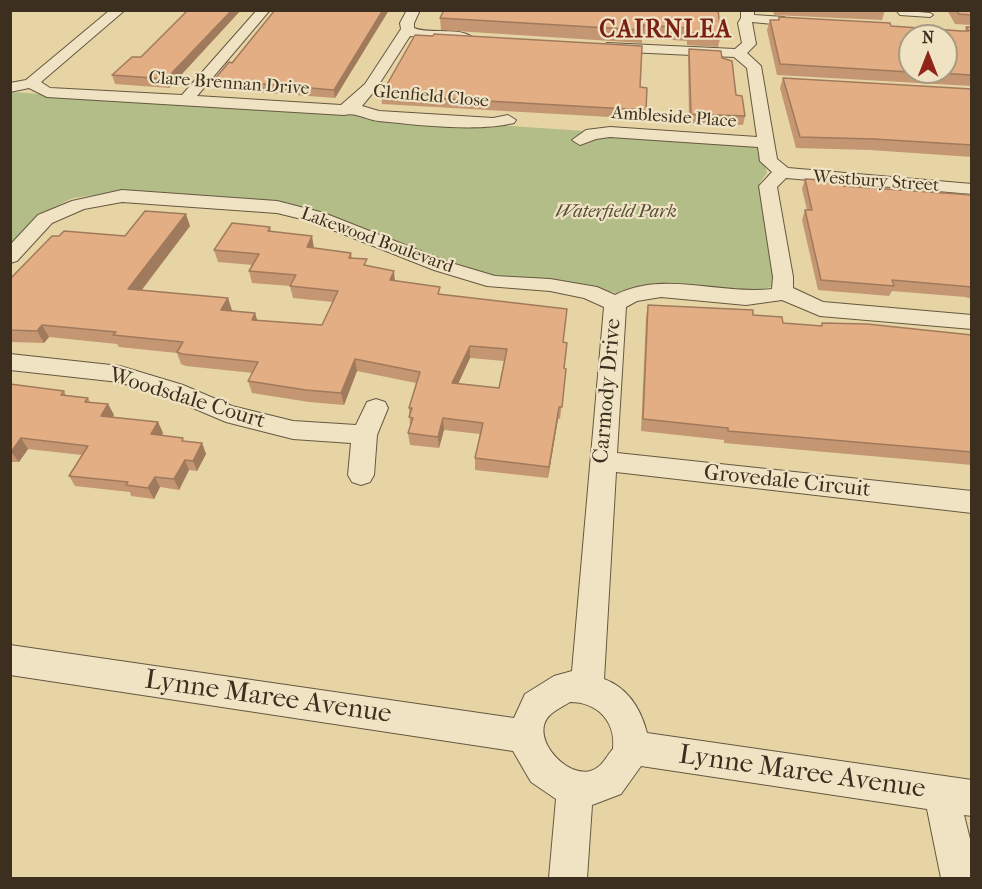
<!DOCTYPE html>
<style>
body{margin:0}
#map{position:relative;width:982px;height:889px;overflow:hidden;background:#e6d4a5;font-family:"IM FELL French Canon",serif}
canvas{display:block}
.frame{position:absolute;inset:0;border:12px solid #3c2f20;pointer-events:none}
.north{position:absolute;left:898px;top:24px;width:60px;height:60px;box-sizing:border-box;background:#efe3c4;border:2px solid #a79b82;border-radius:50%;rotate:0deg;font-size:16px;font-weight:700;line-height:24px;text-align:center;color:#3c2f20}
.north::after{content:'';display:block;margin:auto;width:21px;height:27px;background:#8f2418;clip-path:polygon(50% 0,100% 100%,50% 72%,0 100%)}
</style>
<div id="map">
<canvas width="982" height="889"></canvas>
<div class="frame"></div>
<div class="north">N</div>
</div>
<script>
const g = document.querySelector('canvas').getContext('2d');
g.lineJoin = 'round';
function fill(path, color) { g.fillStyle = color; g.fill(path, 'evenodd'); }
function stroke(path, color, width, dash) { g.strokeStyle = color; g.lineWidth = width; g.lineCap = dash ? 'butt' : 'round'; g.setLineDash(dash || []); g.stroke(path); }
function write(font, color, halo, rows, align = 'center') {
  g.font = font + ' "IM FELL French Canon",serif'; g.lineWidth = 4.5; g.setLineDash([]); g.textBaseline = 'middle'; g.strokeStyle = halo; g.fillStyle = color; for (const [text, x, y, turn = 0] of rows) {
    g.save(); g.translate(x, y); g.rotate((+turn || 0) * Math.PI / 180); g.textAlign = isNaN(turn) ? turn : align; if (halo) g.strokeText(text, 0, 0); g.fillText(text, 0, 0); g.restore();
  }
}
fill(new Path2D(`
 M11,92L761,143L767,173L760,182L775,282L771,287L749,292L659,285L617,293L549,281L498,278L448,263L321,214L125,191L73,198L63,203L40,218L11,249Z`), '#b3bd88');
const service = new Path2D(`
 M896,10L930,13L933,15L930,17L900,15Z`);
const minor = new Path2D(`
 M110,10H125L41,82L50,88L182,95L257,10H270L197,96L341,105L365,84L401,29L400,23L407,10H420L414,23V28C431,35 460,26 473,38L466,42L410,36L376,89L362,106L379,111L493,118L508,115L516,120L514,123C478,132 417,125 379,121C366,120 357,112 344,115L47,97L29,88L10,92V83L26,80Z
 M741,10H754V15L784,17L791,21L784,25L752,22L756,44L747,53L761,66L777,159L788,168L972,184V194L786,178L777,187L793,277V288L823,302L972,315V329L820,316L782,300L746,305L661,297L637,301L626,307L617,453L972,491V513L616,472L604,679C628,688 641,709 647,733L972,780V816L964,815L972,847V878H941L927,809L641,766L621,794L592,805L587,878H549L556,799L531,782L513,751L10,675V645L514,718L525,694L554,676L572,671L604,307L584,298L550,291L487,286L434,270L310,221L277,213L122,202L84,209L52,223L17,261L10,263V245L38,215L72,201L122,190L277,201L324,213L448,262L495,276L550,279L597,287L615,295C663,270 720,295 772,289L773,277L759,186L772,172L760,161L758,147L610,137L596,139L580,145L572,140L586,130L610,127L757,137L747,68L734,57L607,51L600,47L607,43L735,49L742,43L738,23L741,18ZM570,702C597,702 616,721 613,749C608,754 604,763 598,767C574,787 526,738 550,715C555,710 564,706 570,702Z
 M10,354L120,366L183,385L232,406L293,421L356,425L367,402L376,399L385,402L388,408L377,435L374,475L370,482L361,485L352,482L348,475L351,443L293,439L226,422L167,397L119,382L10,370Z`);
stroke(service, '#665841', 2);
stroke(minor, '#665841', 2);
fill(service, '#efe3c4');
fill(minor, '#efe3c4');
fill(new Path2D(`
 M188,10H241L169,88L115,84L112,75L141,57Z
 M389,10L335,98L216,89L214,80L232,63Z
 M718,10L721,35L718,47L687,45V41L642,38V43L441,30L440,18Z
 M773,10H885L882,20L774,15Z
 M947,10H972V25L955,24Z
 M779,17L891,26L965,31L966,27H972V86L777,75L767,30L770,20H778Z
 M689,49L722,58L745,116L743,125L689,123L688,57Z
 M783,78L972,89V157L870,150L796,148L780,88Z
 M640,87L646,110L645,119L382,104L381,95Z
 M805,179L843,186L972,195V299L965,297L892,291L889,296L818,290L802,220L805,210H807L802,189Z
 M190,226L142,290L228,298L231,311L257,320L322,325L333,302L293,298L290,286L252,283L249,271L253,265L218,262L214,250L270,227L271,231L314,248L351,253L352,258L395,281L440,294L563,342L564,368L566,369L560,419H558L548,478L475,470V458L480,434L444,430L439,448L410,445L408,433L410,427L409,408L416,383L357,371L344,405L309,402L252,393L248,381L253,373L186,366L181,364L177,353L119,347L117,344L49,337L44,343L10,342V279L59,236H125ZM470,358L504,361L499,388L458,384Z
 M648,305L753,315L783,323L821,326L822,323L972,335V465L724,443V440L641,431L646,317Z
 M10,384L64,391L66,395L88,398L90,402L108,404L114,415L112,417L158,422L163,433L162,435L185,441L202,443L206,454L197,471L189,470L179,490L160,487L154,499L131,496L130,492L75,486L69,476L82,455L28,449L19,462H10Z`), '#c49672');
fill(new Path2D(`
 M232,10H241L169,88L166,79Z
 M383,10H389L335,98L334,90Z
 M186,214L190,226L133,301L128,289Z
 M312,236L314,248L307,247Z
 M394,271L395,282L390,280Z
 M228,298L232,310L225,322L221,310Z
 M255,313L259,325L252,320Z
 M42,325L49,337L44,343L37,331Z
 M470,346V358L453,395L452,383Z
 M355,359L357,371L344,405L341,393Z
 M108,404L114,415L106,426L101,416Z
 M559,407L558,419L548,478L549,467Z
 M443,418L444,430L439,448L438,437Z
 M158,422L163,433L156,445L151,434Z
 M21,438L28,449L19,462L11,452Z
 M202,443L206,454L197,471L193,461Z
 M185,460L189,470L179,490L174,479Z
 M155,477L160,487L154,499L148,488Z`), '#a07a5c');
const building = new Path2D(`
 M188,10H232L166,79L112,75L132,57H141Z
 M275,10H383L334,90L214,80L229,62L232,63Z
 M444,10H718L721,35L689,33V28L643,25V30L440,18Z
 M956,10H972V15L959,14Z
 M779,17L890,23L891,26L961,31H969L966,27H972V75L917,72H946V36H910V72L780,64L770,20H779Z
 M434,34L642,46L640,87L647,88L646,110L381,95L415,35L433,36Z
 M689,49L721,51L722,58L732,61L736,95L742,96L745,116L691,114Z
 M783,78L972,89V145L874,139L800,137Z
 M805,179L842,181L843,186L972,195V287L892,280L894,286L821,280L805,210H812Z
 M145,211L186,214L128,289L228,298L221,310L255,313L252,320L322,325L338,291L290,286L296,275L249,271L259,254L214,250L232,223L270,227L268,231L312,236L307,247L351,253L349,258L367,259L364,265L394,271L390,280L440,287L438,294L567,309L563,342L567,343L564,368L566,369L562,407H559L549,467L475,458L483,423L443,418L438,437L408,433L413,418L409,417L412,408H409L420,372L355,359L341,393L306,390L248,381L258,362L182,354L177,352L183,342L113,335L116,332L42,325L37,331L10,330V279L52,236H59L64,231L125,236ZM470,346L507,349L499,388L452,383Z
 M648,305L753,310V315L782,317L783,323L822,326V323L867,324L972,335V452L728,431V428L643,419Z
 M10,384L64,391L61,395L88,398L85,402L108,404L101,416L158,422L151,434L183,438L182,441L202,443L193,461L185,460L174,479L155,477L148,488L126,485L128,482L69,476L88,446L21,438L11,452H10Z`);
fill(building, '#e4ae84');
stroke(building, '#a07a5c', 1.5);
write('18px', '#3c2f20', '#efe3c4', [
 ["Clare Brennan Drive",229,84,4],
 ["Glenfield Close",431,97,5],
 ["Ambleside Place",674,118,4],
 ["Westbury Street",876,182,4],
 ["Lakewood Boulevard",377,241,20]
]);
write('italic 18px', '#544b35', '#efe3c4', [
 ["Waterfield Park",616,213]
]);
write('22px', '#3c2f20', '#efe3c4', [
 ["Carmody Drive",608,391,-85],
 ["Woodsdale Court",187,399,17],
 ["Grovedale Circuit",787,482,6]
]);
g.letterSpacing = '1.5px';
write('bold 24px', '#7a1f14', '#efe3c4', [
 ["CAIRNLEA",666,31]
]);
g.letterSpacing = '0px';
write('27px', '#3c2f20', '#efe3c4', [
 ["Lynne Maree Avenue",268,698,8],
 ["Lynne Maree Avenue",802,773,8]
]);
</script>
